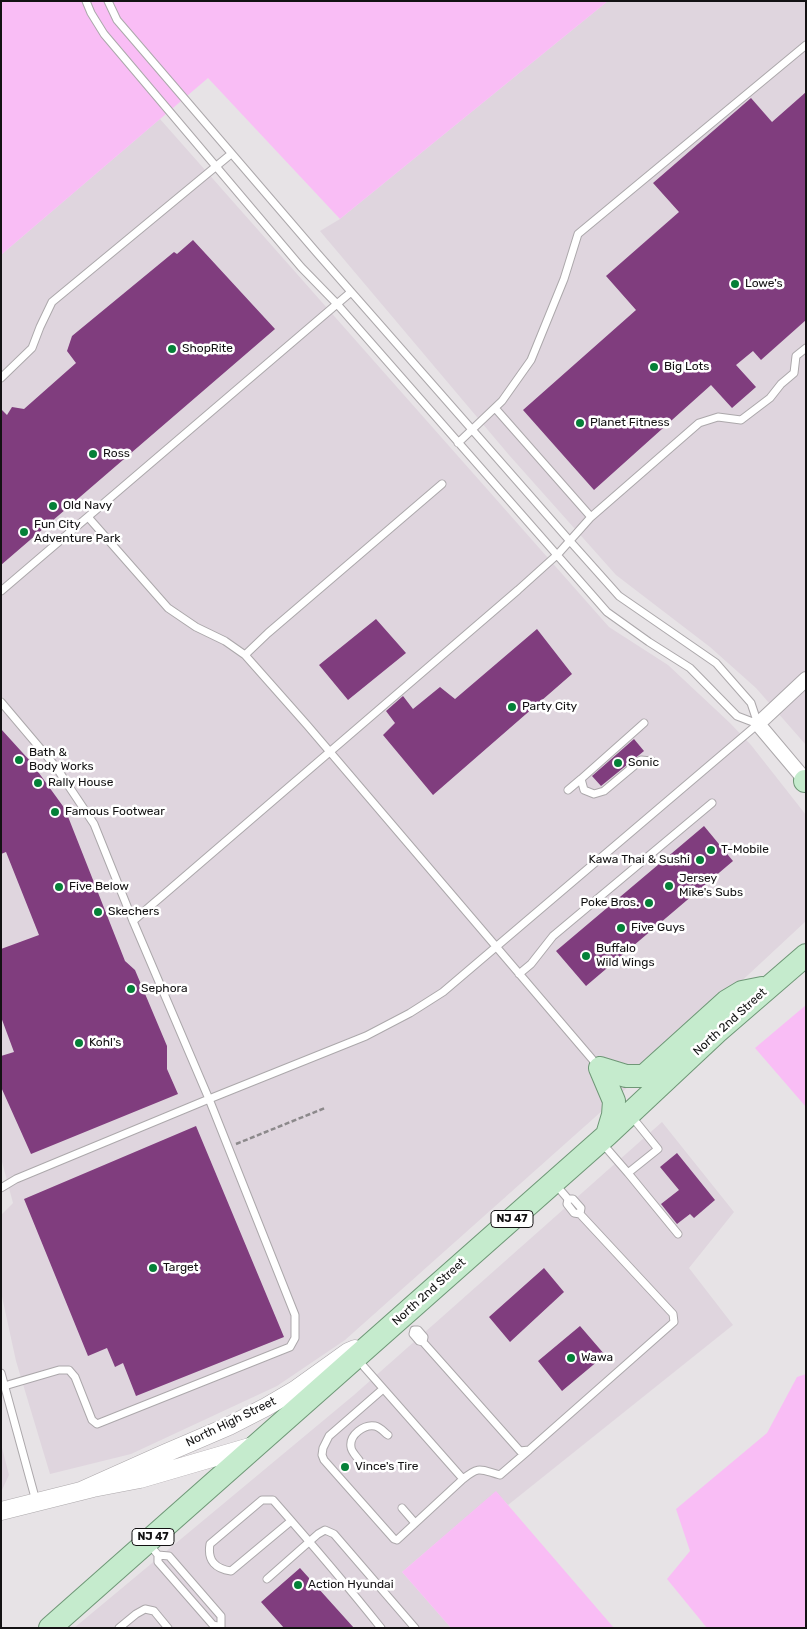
<!DOCTYPE html>
<style>
body{margin:0}
#map{position:relative;width:807px;height:1629px;overflow:hidden;background:#e7e3e6;font-family:Rubik,sans-serif}
canvas{display:block}
.frame{position:absolute;inset:0;border:2px solid #131213;pointer-events:none}
</style>
<div id="map">
<canvas width="807" height="1629"></canvas>
<div class="frame"></div>
</div>
<script>
const g = document.querySelector('canvas').getContext('2d');
g.lineJoin = 'round';
function fill(path, color) { g.fillStyle = color; g.fill(path, 'evenodd'); }
function stroke(path, color, width, dash) { g.strokeStyle = color; g.lineWidth = width; g.lineCap = dash ? 'butt' : 'round'; g.setLineDash(dash || []); g.stroke(path); }
function write(font, color, halo, rows, align = 'center') {
  g.font = font + ' Rubik,sans-serif'; g.lineWidth = 5; g.setLineDash([]); g.textBaseline = 'middle'; g.strokeStyle = halo; g.fillStyle = color; for (const [text, x, y, turn = 0] of rows) {
    g.save(); g.translate(x, y); g.rotate((+turn || 0) * Math.PI / 180); g.textAlign = isNaN(turn) ? turn : align; if (halo) g.strokeText(text, 0, 0); g.fillText(text, 0, 0); g.restore();
  }
}
fill(new Path2D(`
 M608,1H806V745L756,688L710,647L616,575L509,455L320,231L340,219Z
 M160,119L609,627L668,665L730,723L751,745L806,815V921L603,1110L345,1340L277,1386L131,1454L50,1474L16,1361L1,1292V1215L13,1203L1,1158V255Z
 M662,1122L734,1212L689,1268L733,1325L508,1505L496,1492L402,1572L451,1628H74L354,1395Z
 M1,1444L9,1475L1,1492Z`), '#dfd5de');
fill(new Path2D(`
 M1,1H608L340,219L208,78L1,255Z
 M806,1005V1107L755,1048Z
 M806,1374V1628H707L667,1579L690,1551L676,1509L767,1433L797,1377Z
 M496,1491L508,1505L614,1628H451L402,1572Z`), '#f9bdf5');
fill(new Path2D(`
 M806,92V320L761,360L753,351L736,365L756,387L732,408L711,385L594,490L523,410L636,310L606,276L679,212L653,183L751,98L772,122Z
 M193,240L275,329L1,565V409L7,415L12,407L24,409L76,363L67,351L72,336L174,252L177,254Z
 M376,619L406,653L348,700L319,665Z
 M537,629L572,674L433,795L383,735L395,723L386,711L403,696L413,709L440,687L455,699Z
 M1,729L31,762L65,809L125,961L135,970L167,1046V1069L178,1094L31,1154L1,1087V1056L14,1052L1,1017V949L39,935L6,852L1,854Z
 M634,739L644,751L601,786L592,776Z
 M704,826L733,861L586,986L556,951Z
 M196,1126L284,1337L136,1396L123,1363L115,1367L107,1348L88,1356L24,1199Z
 M677,1153L715,1200L694,1218L690,1214L677,1224L661,1204L679,1190L660,1167Z
 M544,1268L564,1292L510,1342L489,1317Z
 M580,1326L605,1355L562,1391L538,1361Z
 M300,1568L354,1628H284L261,1602Z`), '#803d7e');
const service = new Path2D(`
 M86,1L91,13L104,34L301,267L337,304L607,612L649,642L690,668L737,716L758,724
 M108,1L117,20L317,253L569,540L619,596L716,663L751,703L758,724
 M1,378L32,348L40,327L52,302L231,154
 M495,408L591,517
 M458,443L502,401L531,360L564,279L578,234L806,45
 M88,517L168,608L196,627L225,641L245,655L307,725L598,1066
 M1,591L351,292
 M245,655L268,633L442,484
 M1,702L56,767L94,824L133,921L209,1099L295,1315V1338L290,1347L97,1424L92,1420L75,1377L69,1370H59L1,1387
 M644,723L581,779L584,790L594,794L604,791L641,760L652,761
 M568,790L581,779
 M133,921L518,590L558,554L591,517L699,423L718,417L741,420L770,398L781,384L794,373L796,356L806,348
 M519,974L531,964L553,936L712,803
 M602,1143L628,1173L658,1149L632,1117
 M628,1173L678,1234
 M556,1185L568,1199H573L581,1208L580,1214L574,1213L567,1204L568,1199
 M1,1188L16,1179L209,1099L366,1036L410,1013L443,992L758,724
 M423,1342L424,1337L418,1330H414L413,1334L419,1341L423,1342L520,1451L529,1450L674,1322L673,1314L580,1214
 M358,1360L463,1479C480,1465 481,1470 500,1475L529,1450
 M1,1373L36,1501
 M383,1389L329,1436L323,1448L322,1455L324,1460L394,1539L397,1540L463,1479
 M359,1460C356,1456 351,1451 351,1447C349,1435 364,1424 375,1426C380,1427 384,1432 388,1435
 M402,1508L415,1523
 M291,1521L231,1571C216,1569 207,1561 210,1544L262,1500H273C310,1542 346,1584 381,1628
 M149,1544L158,1555L169,1556L221,1616V1627L213,1625L158,1562V1555
 M267,1579L318,1534L325,1530L334,1534L415,1628
 M119,1628L136,1614L145,1609L154,1611L168,1628`);
const minor = new Path2D(`
 M806,679L758,724L806,781`);
const tertiary = new Path2D(`
 M81,1491L166,1453L229,1426L266,1407L295,1390L348,1352L355,1349
 M1,1511L93,1488L140,1479L253,1446`);
const primary = new Path2D(`
 M805,781H806
 M600,1068L626,1076H644L727,1001L742,992L762,988
 M600,1068L614,1101L613,1115L607,1135
 M50,1628L607,1135L717,1032L806,955`);
stroke(service, '#aca8ab', 9);
stroke(minor, '#aca8ab', 16);
stroke(tertiary, '#aca8ab', 19);
stroke(primary, '#6e9776', 24);
stroke(new Path2D(`
 M236,1144L325,1108`), '#8c898b', 2.5, [5, 2.5]);
stroke(service, '#fff', 7);
stroke(minor, '#fff', 14);
stroke(tertiary, '#fff', 18);
stroke(primary, '#c5ebcd', 22);
for (const [x, y, r, color] of [
 [735,284,5,"#058038"],
 [172,349,5,"#058038"],
 [654,367,5,"#058038"],
 [580,423,5,"#058038"],
 [93,454,5,"#058038"],
 [53,506,5,"#058038"],
 [24,532,5,"#058038"],
 [512,707,5,"#058038"],
 [19,760,5,"#058038"],
 [618,763,5,"#058038"],
 [38,783,5,"#058038"],
 [55,812,5,"#058038"],
 [711,850,5,"#058038"],
 [700,860,5,"#058038"],
 [669,886,5,"#058038"],
 [59,887,5,"#058038"],
 [649,903,5,"#058038"],
 [98,912,5,"#058038"],
 [621,928,5,"#058038"],
 [586,956,5,"#058038"],
 [131,989,5,"#058038"],
 [79,1043,5,"#058038"],
 [153,1268,5,"#058038"],
 [571,1358,5,"#058038"],
 [345,1467,5,"#058038"],
 [298,1585,5,"#058038"]
]) { const dot = new Path2D(); dot.arc(x, y, r, 0, 2 * Math.PI); g.fillStyle = color; g.fill(dot); stroke(dot, '#fff', 2); }
for (const [x, y, w] of [
 [512,1219,42],
 [153,1537,42]
]) { const box = new Path2D(); box.roundRect(x - w / 2, y - 8.5, w, 17, 4); g.fillStyle = '#fff'; g.fill(box); stroke(box, '#131213', 1); }
write('bold 11px', '#131213', null, [
 ["NJ 47",512,1219],
 ["NJ 47",153,1537]
]);
write('12px', '#131213', '#fff', [
 ["Lowe's",745,284],
 ["ShopRite",182,349],
 ["Big Lots",664,367],
 ["Planet Fitness",590,423],
 ["Ross",103,454],
 ["Old Navy",63,506],
 ["Fun City",34,525],
 ["Adventure Park",34,539],
 ["Party City",522,707],
 ["Bath &",29,753],
 ["Body Works",29,767],
 ["Sonic",628,763],
 ["Rally House",48,783],
 ["Famous Footwear",65,812],
 ["T-Mobile",721,850],
 ["Kawa Thai & Sushi",690,860,"right"],
 ["Jersey",679,879],
 ["Mike's Subs",679,893],
 ["Five Below",69,887],
 ["Poke Bros.",639,903,"right"],
 ["Skechers",108,912],
 ["Five Guys",631,928],
 ["Buffalo",596,949],
 ["Wild Wings",596,963],
 ["Sephora",141,989],
 ["Kohl's",89,1043],
 ["Target",163,1268],
 ["Wawa",581,1358],
 ["Vince's Tire",355,1467],
 ["Action Hyundai",308,1585]
], 'left');
write('12px', '#131213', '#fff', [
 ["North 2nd Street",730,1022,-42],
 ["North 2nd Street",429,1292,-42],
 ["North High Street",231,1422,-26]
]);
</script>
